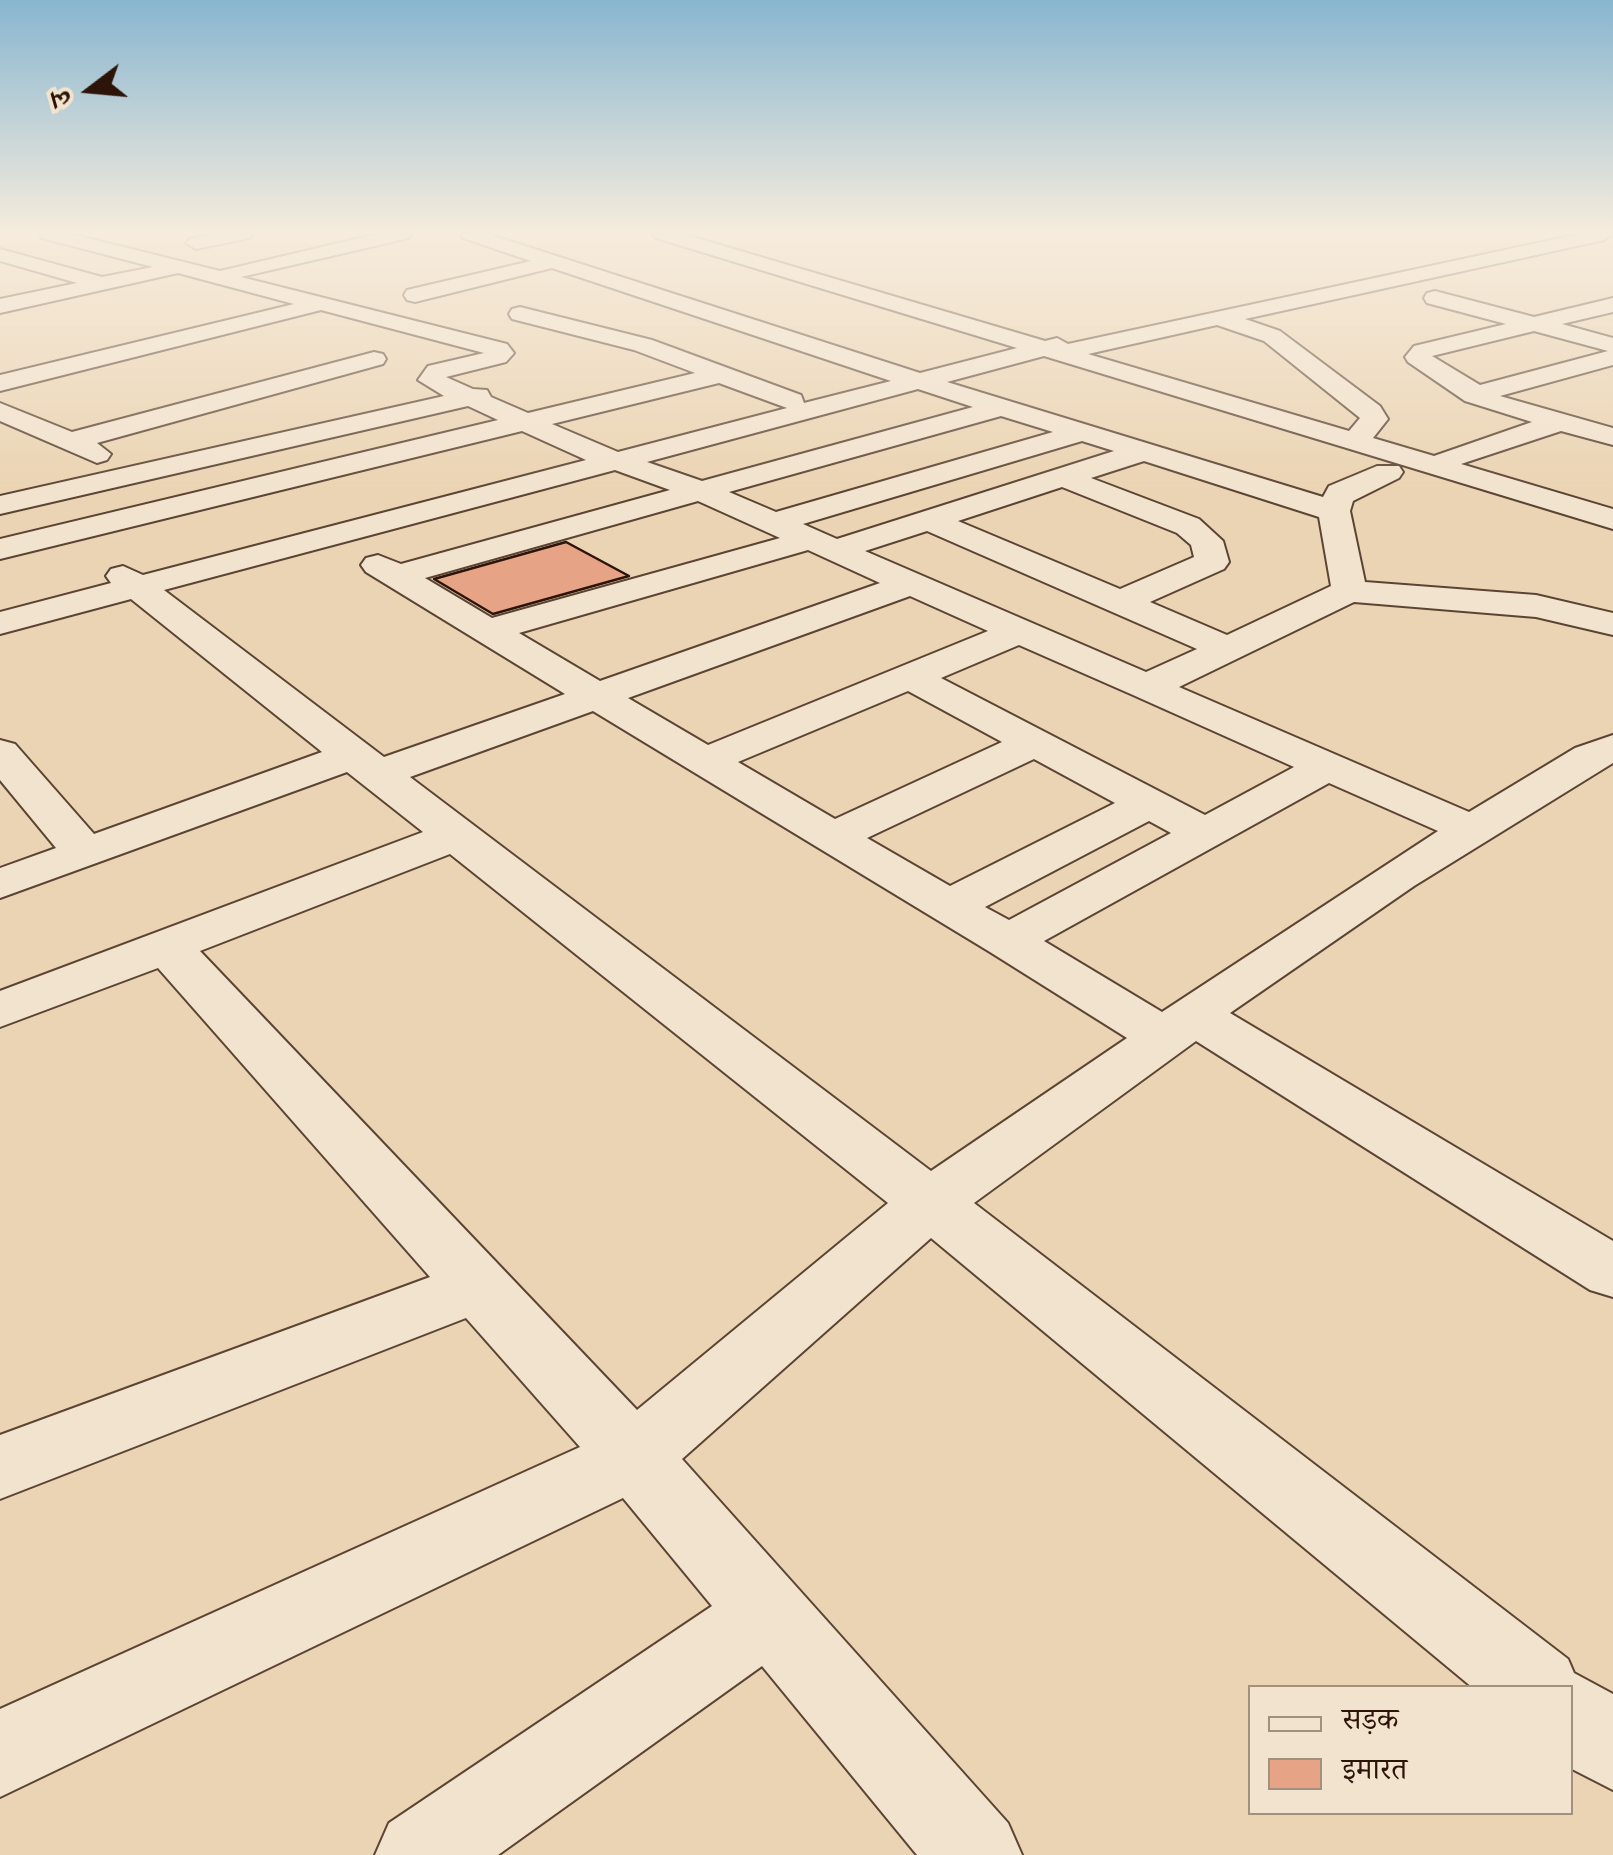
<!DOCTYPE html>
<meta charset="utf-8">
<style>
body{margin:0}
#map{position:relative;width:1613px;height:1855px;overflow:hidden;background:#ebd4b3;font-family:"IM FELL Great Primer","Noto Serif Devanagari",serif}
canvas{display:block}
.legend{position:absolute;left:1248px;top:1685px;width:325px;height:130px;box-sizing:border-box;background:#f2e3ce;border:2px solid #a3907f;margin:0;padding:12px 18px;list-style:none;font-size:30px;color:#2c1409}
.legend li{display:flex;align-items:center;gap:20px;height:50px}
.legend b{width:50px;border:2px solid #a3907f}
.north{position:absolute;left:40px;top:40px;width:100px;height:100px;-webkit-text-stroke:8px #f2e3ce;paint-order:stroke;rotate:254deg;font-size:28px;font-weight:700;line-height:40px;text-align:center;color:#2c1409}
.north::after{content:'';display:block;margin:auto;width:35px;height:45px;background:#2c1409;clip-path:polygon(50% 0,100% 100%,50% 72%,0 100%)}
</style>
<div id="map">
<canvas width="1613" height="1855"></canvas>
<ul class="legend">
<li><b style="height:12px;background:#f2e3ce"></b>सड़क</li>
<li><b style="height:28px;background:#e6a385"></b>इमारत</li>
</ul>
<div class="north">उ</div>
</div>
<script>
const ctx = document.querySelector('canvas').getContext('2d');
ctx.lineJoin = 'round';
function fillPath(path, color) { ctx.fillStyle = color; ctx.fill(path, 'evenodd'); }
const toPath = rows => new Path2D(rows.map(r => 'M' + r).join(''));
function trace(path, color, width, dash) { ctx.strokeStyle = color; ctx.lineWidth = width; ctx.lineCap = dash ? 'butt' : 'round'; ctx.setLineDash(dash || []); ctx.stroke(path); }
const building = toPath([
 [566,542,629,576,493,614,434,579,566,542]
]);
fillPath(building, '#e6a385');
trace(building, '#2c1409', 2.5);
const minor = toPath([
 [40,234,71,234,220,271,377,234,411,234,409,238,241,277,507,344,514,353,506,362,446,377,473,389,487,390,491,397,528,413,695,373,634,350,512,319,509,314,512,309,520,307,652,340,801,395,804,403,891,381,552,268,415,302,407,300,404,295,407,290,531,261,463,238,461,234,488,234,920,373,1017,348,656,238,653,234,683,234,1045,341,1057,338,1068,344,1579,234,1613,234,1604,240,1245,319,1280,331,1380,406,1388,419,1373,438,1434,456,1532,422,1465,401,1408,362,1405,357,1414,346,1506,324,1427,303,1424,298,1427,293,1435,291,1534,317,1613,298,1613,312,1562,324,1613,338,1613,365,1500,396,1613,428,1613,445,1561,431,1461,464,1613,509,1613,529,1044,356,947,382,1323,497,1329,486,1377,466,1399,466,1403,472,1399,478,1353,501,1350,511,1365,582,1536,595,1613,613,1613,635,1536,617,1354,602,1179,687,1469,812,1575,748,1613,735,1613,763,1414,886,1230,1013,1613,1241,1613,1297,1590,1290,1196,1041,974,1203,1568,1659,1574,1673,1613,1694,1613,1790,1570,1768,1570,1688,1473,1688,931,1238,682,1459,1008,1823,1022,1855,917,1855,762,1666,498,1855,375,1855,389,1823,712,1606,623,1498,0,1797,0,1709,580,1447,466,1318,0,1499,0,1435,430,1277,158,968,0,1027,0,991,423,832,347,772,0,898,0,868,56,848,0,780,0,740,15,744,94,834,322,752,131,599,0,634,0,612,111,583,106,576,111,569,123,566,143,575,586,460,522,431,0,559,0,539,498,420,468,406,0,514,0,496,444,396,418,380,428,366,484,353,321,310,0,391,0,375,294,304,178,273,0,313,0,299,77,283,0,261,0,249,102,277,153,267,42,238,40,234],
 [1217,325,1264,341,1360,418,1349,431,1088,354,1217,325],
 [1534,331,1608,351,1480,385,1432,356,1534,331],
 [719,383,787,408,618,452,552,424,719,383],
 [918,389,973,407,702,481,647,462,918,389],
 [1001,416,1053,432,776,512,729,492,1001,416],
 [1082,441,1114,451,837,539,803,524,1082,441],
 [1144,461,1319,517,1331,586,1227,635,1150,602,1224,569,1229,562,1223,541,1199,519,1091,478,1144,461],
 [615,470,670,490,401,564,378,555,366,558,361,565,366,572,565,694,384,757,164,590,615,470],
 [1062,487,1177,533,1191,545,1194,557,1120,589,958,521,1062,487],
 [698,501,780,538,492,618,425,578,698,501],
 [927,531,1197,649,1146,672,865,551,927,531],
 [808,550,880,583,600,681,519,633,808,550],
 [910,596,988,631,708,745,628,698,910,596],
 [1019,645,1133,695,1294,767,1205,815,941,678,1019,645],
 [908,691,1002,742,835,819,738,762,908,691],
 [593,711,990,952,1127,1038,931,1171,410,777,593,711],
 [1034,759,1115,803,950,886,867,838,1034,759],
 [1329,783,1438,831,1162,1012,1044,941,1329,783],
 [1149,821,1171,833,1009,920,985,907,1149,821],
 [450,854,888,1203,637,1410,200,951,450,854],
 [214,234,253,234,250,238,196,249,186,243,189,239,214,234],
 [374,352,383,354,386,359,383,364,97,443,111,454,107,460,97,463,0,421,0,403,72,432,374,352]
]);
trace(minor, '#5c4434', 4);
fillPath(minor, '#f2e3ce');
const sky = ctx.createLinearGradient(0, 0, 0, 493);
sky.addColorStop(0, '#88b6d0');
sky.addColorStop(0.47, '#f6ecdd');
sky.addColorStop(1, '#f6ecdd00');
ctx.fillStyle = sky;
ctx.fillRect(0, 0, 1613, 493);
</script>
